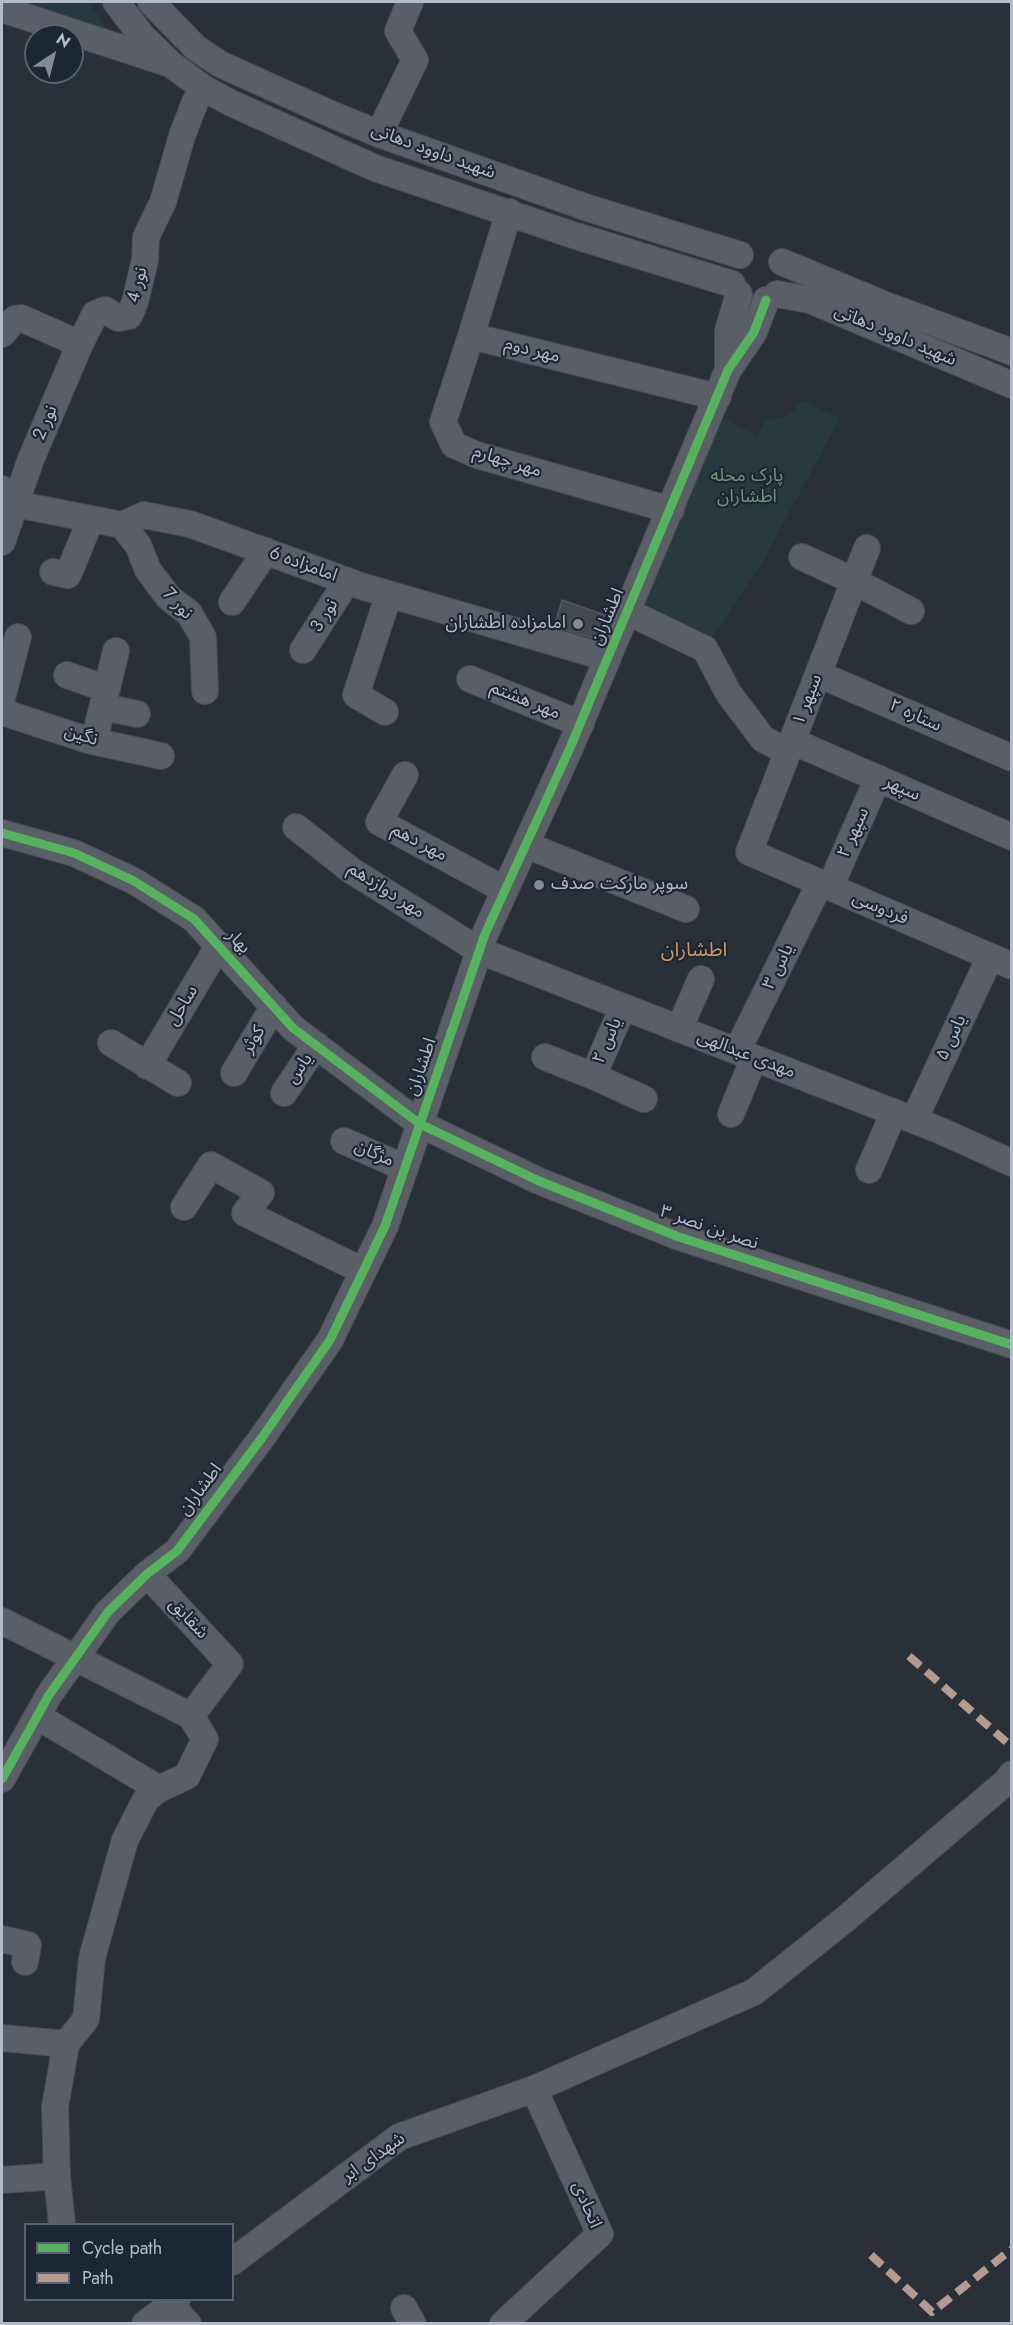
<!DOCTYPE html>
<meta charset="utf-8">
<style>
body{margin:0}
#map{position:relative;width:1013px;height:2325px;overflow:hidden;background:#2a3038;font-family:Jost,sans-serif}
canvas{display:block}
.frame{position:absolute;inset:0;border:3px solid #b4bcc9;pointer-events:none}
.legend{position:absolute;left:24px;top:2223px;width:210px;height:78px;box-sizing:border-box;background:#1d2633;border:2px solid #59626f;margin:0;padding:8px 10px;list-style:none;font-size:18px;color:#b4bcc9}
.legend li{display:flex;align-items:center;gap:12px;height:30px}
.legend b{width:30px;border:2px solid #59626f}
.north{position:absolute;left:24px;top:24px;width:60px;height:60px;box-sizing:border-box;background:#1d2633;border:2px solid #59626f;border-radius:50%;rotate:35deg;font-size:16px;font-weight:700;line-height:24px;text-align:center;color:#b4bcc9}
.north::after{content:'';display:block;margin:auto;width:21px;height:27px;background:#848b96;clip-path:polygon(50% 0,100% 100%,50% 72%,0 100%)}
</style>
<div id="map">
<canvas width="1013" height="2325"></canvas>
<div class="frame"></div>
<ul class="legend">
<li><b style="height:8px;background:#56b35d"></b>Cycle path</li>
<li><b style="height:8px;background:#b69a8f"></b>Path</li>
</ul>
<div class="north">N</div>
</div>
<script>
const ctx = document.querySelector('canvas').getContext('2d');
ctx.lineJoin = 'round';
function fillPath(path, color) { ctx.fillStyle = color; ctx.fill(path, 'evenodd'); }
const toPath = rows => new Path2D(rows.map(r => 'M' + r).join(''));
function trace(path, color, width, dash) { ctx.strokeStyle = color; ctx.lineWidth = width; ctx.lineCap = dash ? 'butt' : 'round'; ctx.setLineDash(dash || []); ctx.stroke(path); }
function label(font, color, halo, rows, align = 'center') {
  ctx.font = font + ' Jost,"Noto Sans Arabic",sans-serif'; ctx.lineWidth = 4.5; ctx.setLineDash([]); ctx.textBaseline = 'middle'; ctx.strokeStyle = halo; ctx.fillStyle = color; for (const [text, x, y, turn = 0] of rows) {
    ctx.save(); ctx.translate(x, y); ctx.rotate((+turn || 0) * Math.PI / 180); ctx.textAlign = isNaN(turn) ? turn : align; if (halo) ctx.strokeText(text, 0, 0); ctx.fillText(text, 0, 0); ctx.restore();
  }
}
fillPath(toPath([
 [2,2,89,2,115,41],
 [803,401,840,418,760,567,709,644,650,617,643,602,723,418,757,436,766,421,787,417]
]), '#273a3e');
fillPath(toPath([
 [604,616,613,621,605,643,564,631,555,626]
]), '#0007');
const building = toPath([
 [562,600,605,615,597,638,596,639,554,627,562,600]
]);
fillPath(building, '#444950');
trace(building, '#52575f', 1.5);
const minor = toPath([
 [116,2,142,36,172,65,203,88,231,103,375,168,576,236,732,284],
 [151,2,196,48,220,64,331,114,379,134,588,208,740,255],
 [2,9,167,63],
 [379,134,415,60,398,31,410,2],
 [509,212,471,336,718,397],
 [782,262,883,304,1012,352],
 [777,294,810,300,1012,385],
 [2,334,15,319,21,318,80,344,95,314,105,310,118,318,129,316,135,302,145,260,146,237,163,202,182,136,195,102],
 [471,336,443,422,454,445,477,455,671,510],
 [728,370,728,331,739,294],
 [2,489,15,504,122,525,144,515,190,524,361,586,608,658],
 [122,525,138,545,148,570,169,598,189,613,203,637,205,691],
 [2,542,31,459,80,344],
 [867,548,749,852,1012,966],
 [802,557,854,581,911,611],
 [53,572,68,575,91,519],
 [232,602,266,551],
 [628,612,705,649,729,694,763,739,788,752],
 [303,650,347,581],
 [818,674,1012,758],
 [67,675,107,689],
 [470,679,581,724],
 [2,698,18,637],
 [103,707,137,714],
 [2,712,88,740,161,756],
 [385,712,356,695,389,594],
 [94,741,116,651],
 [792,741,1012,837],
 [405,775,379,822,505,890],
 [296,827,352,871,480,951,939,1130,1012,1163],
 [2,833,74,853,134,881,194,919,293,1028,420,1124,539,1181,679,1237,1012,1345],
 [526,845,686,909],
 [830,887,878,778],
 [679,1029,701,979],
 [111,1043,178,1083],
 [737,1051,820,883],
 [545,1057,593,1076,644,1099],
 [147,1066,219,945],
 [234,1073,274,1006],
 [593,1076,623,1007],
 [284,1093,316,1045],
 [731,1114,754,1058],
 [914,1120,990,957],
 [344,1141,405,1168],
 [869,1170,894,1112],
 [184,1207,211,1165,261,1193,245,1213,363,1271],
 [2,1621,191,1716],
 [37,1716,159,1789],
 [2,1779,49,1695,108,1612,147,1574,177,1551,261,1439,330,1340,385,1226,485,934,570,748,728,370,754,332,766,300],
 [2,1939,28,1945,25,1962],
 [2,2038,66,2044],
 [2,2180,57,2176],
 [62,2224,57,2176,55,2107,66,2044,86,2019,92,1958,125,1840,146,1799,159,1789,187,1776,205,1739,191,1716,230,1664,147,1574],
 [232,2262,399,2137,534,2089,754,1992,843,1921,1006,1782,1012,1774],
 [170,2305,188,2324],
 [404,2308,413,2324],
 [145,2324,177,2300],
 [503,2324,600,2234,534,2089]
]);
trace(minor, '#484c53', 28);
trace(minor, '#5a5e66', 26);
trace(toPath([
 [909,1656,1012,1747],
 [871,2255,932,2312,1012,2249]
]), '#b69a8f', 8, [15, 8]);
trace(toPath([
 [2,833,74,853,134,881,194,919,293,1028,420,1124,539,1181,679,1237,1012,1345],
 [2,1779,49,1695,108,1612,147,1574,177,1551,261,1439,330,1340,385,1226,485,934,570,748,728,370,754,332,766,300]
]), '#56b35d', 9);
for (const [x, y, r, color] of [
 [578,624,6,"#848b96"],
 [539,885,6,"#848b96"]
]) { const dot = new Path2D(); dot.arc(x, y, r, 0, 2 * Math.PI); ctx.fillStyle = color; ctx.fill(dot); trace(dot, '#1d2633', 2); }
label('18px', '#b4bcc9', '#1d2633', [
 ["شهید داوود دهاتی",433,152,20],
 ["نور 4",138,285,-75],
 ["شهید داوود دهاتی",895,336,23],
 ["مهر دوم",532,351,14],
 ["نور 2",46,423,-67],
 ["مهر چهارم",507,462,17],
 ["امامزاده 6",303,565,20],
 ["نور 7",177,604,47],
 ["نور 3",325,616,-58],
 ["اطشاران",608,617,-67],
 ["سپهر ۱",808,700,-69],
 ["مهر هشتم",525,701,22],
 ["ستاره ۲",915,716,24],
 ["نگین",81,736,17],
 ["سپهر",902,789,24],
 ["سپهر ۲",854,833,-66],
 ["مهر دهم",419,843,28],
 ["مهر دوازدهم",386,891,33],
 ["فردوسی",880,909,23],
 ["بهار",238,942,47],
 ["یاس ۳",779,967,-64],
 ["ساحل",183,1006,-59],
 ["یاس ۵",952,1038,-65],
 ["کوثر",254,1040,-59],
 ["یاس ۲",608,1041,-67],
 ["مهدی عبدالهی",746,1055,21],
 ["اطشاران",422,1067,-71],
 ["یاس",300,1069,-56],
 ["مژگان",374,1154,24],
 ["نصر بن نصر ۳",709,1228,19],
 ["اطشاران",201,1490,-53],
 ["شقایق",188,1619,47],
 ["شهدای ابر",374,2158,-35],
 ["اتحادی",586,2205,67]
]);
label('18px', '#6b9a76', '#1d2633', [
 ["پارک محله",747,477],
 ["اطشاران",747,498]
]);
label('18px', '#b4bcc9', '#1d2633', [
 ["امامزاده اطشاران",566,624],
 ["سوپر مارکت صدف",551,885,"left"]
], 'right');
label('20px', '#d59563', '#1d2633', [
 ["اطشاران",694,951]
]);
</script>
